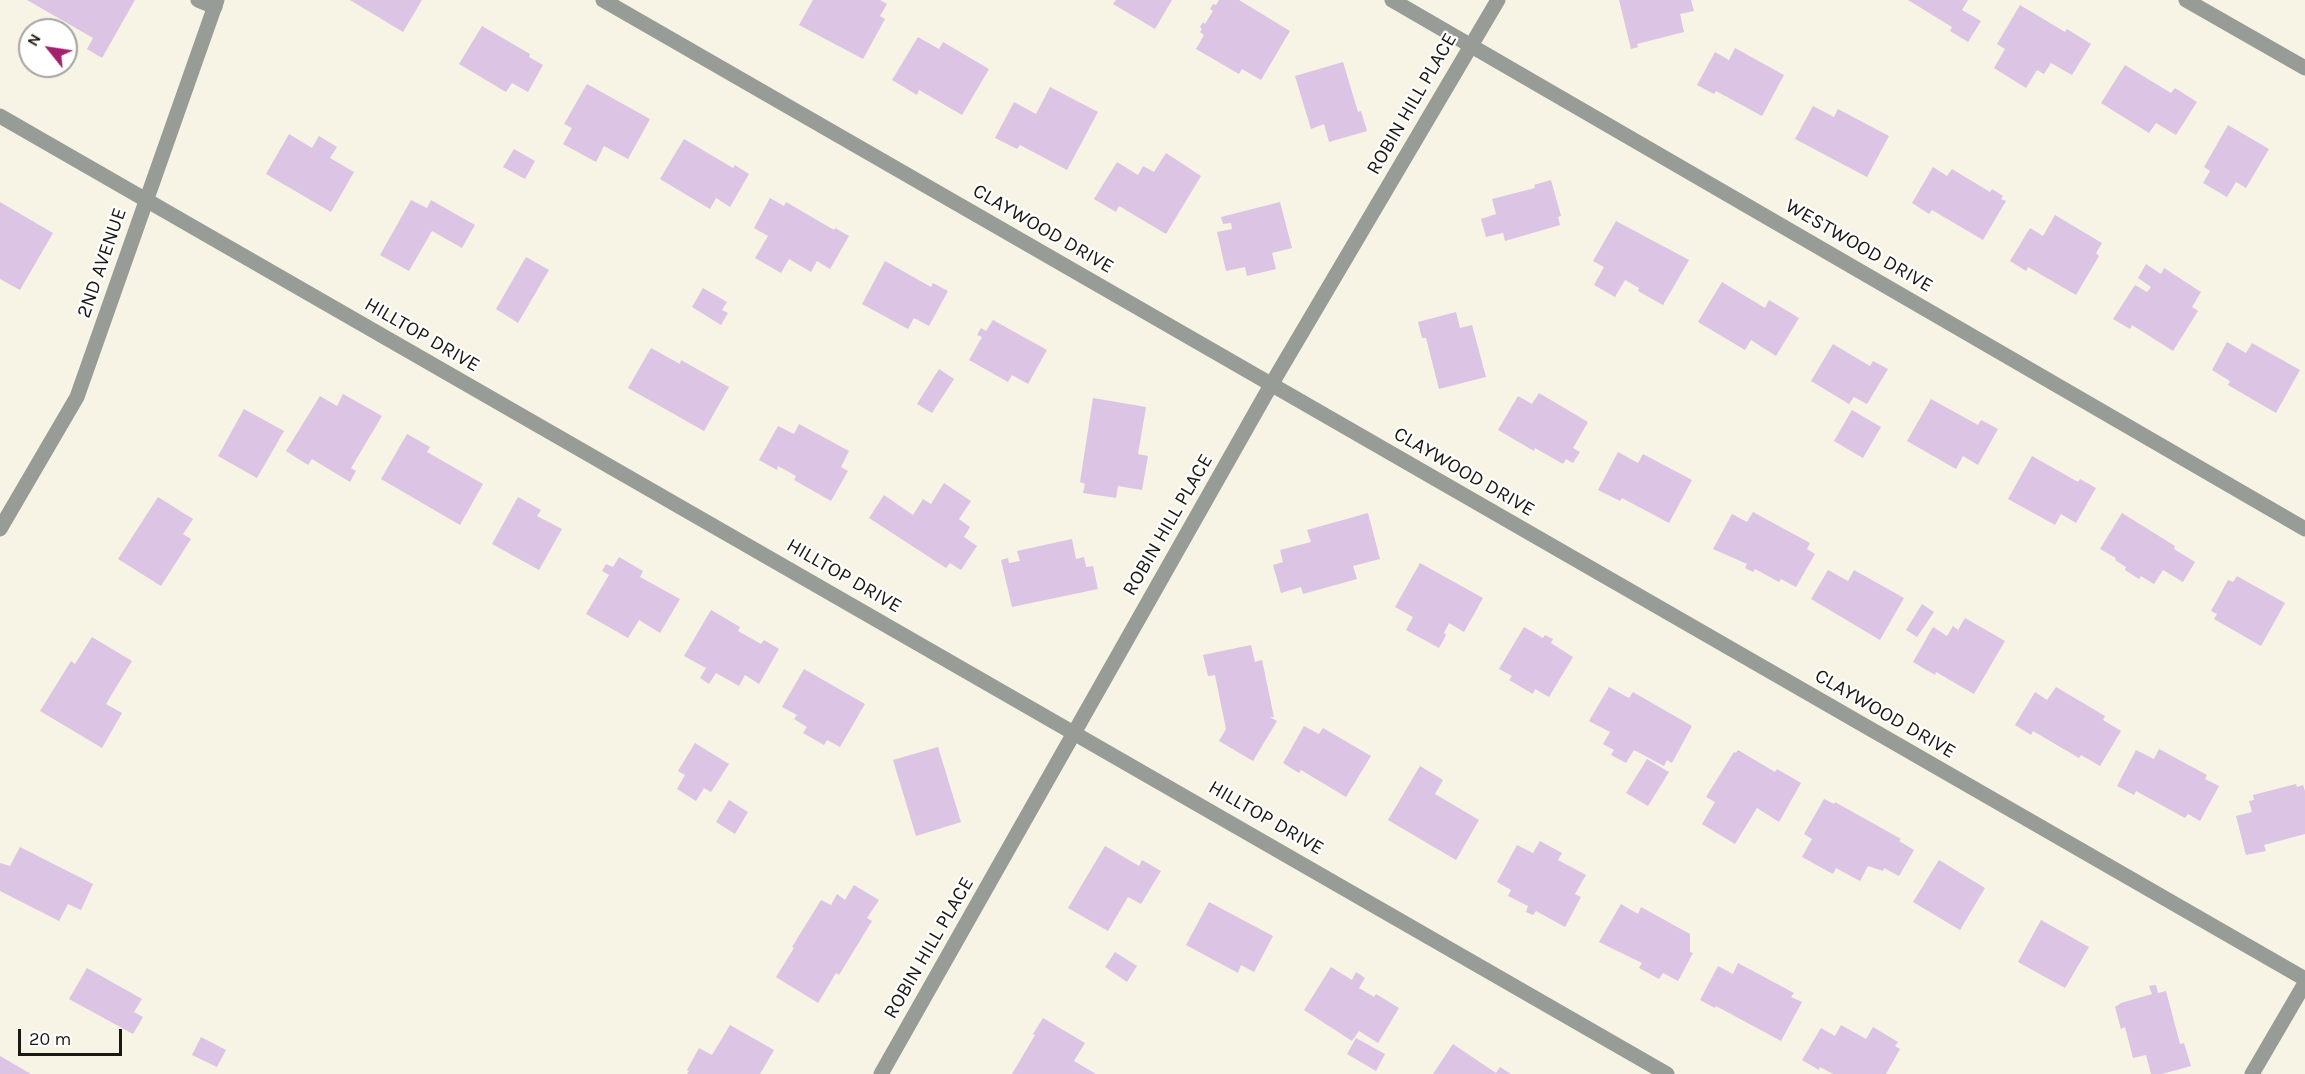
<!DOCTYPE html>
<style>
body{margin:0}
#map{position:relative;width:2305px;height:1074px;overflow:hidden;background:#f7f4e5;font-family:Karla,sans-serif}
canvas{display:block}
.north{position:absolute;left:18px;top:18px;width:60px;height:60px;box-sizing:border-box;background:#fff;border:2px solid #a3a3a1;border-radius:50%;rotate:300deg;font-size:16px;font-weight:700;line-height:24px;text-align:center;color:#1a1914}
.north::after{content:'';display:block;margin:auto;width:21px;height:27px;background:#a3206e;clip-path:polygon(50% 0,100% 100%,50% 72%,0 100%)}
.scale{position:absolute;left:18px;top:1029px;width:104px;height:27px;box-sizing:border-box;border:3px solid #1a1914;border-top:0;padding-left:8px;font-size:18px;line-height:21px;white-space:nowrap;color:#1a1914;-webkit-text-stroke:4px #fff;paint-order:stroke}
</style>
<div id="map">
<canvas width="2305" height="1074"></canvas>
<div class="north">N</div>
<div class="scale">20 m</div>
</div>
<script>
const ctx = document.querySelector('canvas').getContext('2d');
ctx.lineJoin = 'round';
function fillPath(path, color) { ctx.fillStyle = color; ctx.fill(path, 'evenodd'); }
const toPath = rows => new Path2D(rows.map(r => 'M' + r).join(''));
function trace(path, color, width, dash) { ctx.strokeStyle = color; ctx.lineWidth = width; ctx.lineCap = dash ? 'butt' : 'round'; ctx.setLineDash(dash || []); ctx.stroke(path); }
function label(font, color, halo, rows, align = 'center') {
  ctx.font = font + ' Karla,sans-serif'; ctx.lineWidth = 4.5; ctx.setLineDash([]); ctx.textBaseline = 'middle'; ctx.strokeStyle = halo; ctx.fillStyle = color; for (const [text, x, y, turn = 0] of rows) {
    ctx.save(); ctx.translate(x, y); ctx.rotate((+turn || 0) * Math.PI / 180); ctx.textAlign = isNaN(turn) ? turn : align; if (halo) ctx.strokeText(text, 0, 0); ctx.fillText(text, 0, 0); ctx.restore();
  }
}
fillPath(toPath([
 [27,0,135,0,102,58,87,49,93,38],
 [350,0,422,0,403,32],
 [813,0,880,0,887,4,880,16,885,19,863,59,799,25],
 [1116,0,1172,0,1155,29,1113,4],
 [1219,0,1239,0,1290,31,1261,80,1242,69,1239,74,1196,49,1204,35,1200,32,1202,29,1200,27,1203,22,1205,24,1213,11,1210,9,1213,4,1216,5],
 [1619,0,1691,0,1694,11,1680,14,1684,32,1637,44,1638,47,1631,49],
 [1908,0,1968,0,1962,10,1981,21,1968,42,1950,31,1952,27],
 [2020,5,2065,32,2067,29,2091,44,2072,75,2051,63,2044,74,2037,70,2026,88,1994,68,2005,49,1997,44],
 [482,26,530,54,529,57,543,65,528,92,512,83,506,92,459,64],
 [918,37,939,49,943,42,989,69,962,115,919,90,917,95,892,80],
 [1735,48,1784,75,1762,116,1716,91,1714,94,1697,85,1715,52,1729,60],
 [1343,62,1358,112,1361,111,1367,131,1329,142,1324,124,1311,129,1295,76],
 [2125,65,2171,93,2175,88,2197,102,2176,135,2156,123,2149,133,2101,103],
 [587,84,650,119,628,159,604,146,596,162,563,144,572,128,564,124],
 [1050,87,1098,112,1067,170,1020,145,1017,149,995,138,1014,102,1036,114],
 [1813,106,1834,117,1838,109,1889,136,1867,177,1795,139],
 [2228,125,2269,149,2246,188,2236,182,2227,197,2203,183,2210,171,2204,167],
 [289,134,312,148,319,136,337,147,330,158,354,172,331,212,266,174],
 [684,139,733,168,735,165,749,174,730,207,716,198,710,209,660,179],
 [514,149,535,161,525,179,503,167],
 [1166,153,1201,176,1166,234,1119,206,1116,212,1094,199,1117,162,1138,175,1143,166,1154,172],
 [1933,167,1947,176,1952,169,1990,192,1992,189,2003,196,2001,199,2006,201,1983,240,1932,210,1929,214,1912,203],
 [1551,180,1561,216,1558,217,1560,225,1505,241,1503,233,1486,237,1481,219,1496,214,1492,199,1535,188,1534,185],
 [770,198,784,206,786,202,834,230,835,228,849,236,830,269,817,261,811,272,789,259,781,273,755,258,768,236,754,228],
 [411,200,427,208,431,200,475,225,462,248,432,231,409,271,380,255],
 [0,202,53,233,20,290,0,279],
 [1280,202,1292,248,1272,253,1276,269,1247,276,1245,267,1226,271,1217,232,1232,229,1231,223,1223,224,1221,217],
 [2055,215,2102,243,2096,253,2099,256,2076,295,2028,267,2026,271,2010,261,2030,228,2043,236],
 [1616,221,1689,260,1663,305,1638,291,1639,288,1625,280,1615,297,1594,285,1604,267,1593,261],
 [526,257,549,270,518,323,496,309],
 [885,261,931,287,933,283,948,291,929,326,914,318,908,329,862,304],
 [2146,264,2161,274,2164,268,2201,292,2192,307,2198,311,2173,351,2132,325,2130,329,2113,319,2135,285,2147,292,2151,287,2138,278],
 [1722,282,1765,308,1769,300,1799,318,1776,356,1751,340,1745,350,1698,322],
 [703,288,727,302,722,310,728,313,721,325,692,307],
 [1456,312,1460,328,1472,325,1486,377,1439,389,1426,338,1422,338,1418,322],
 [993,320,1047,350,1028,384,1012,375,1008,382,969,360,982,337,977,335,981,328,986,331],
 [2227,342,2246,353,2252,343,2300,370,2276,413,2228,385,2230,381,2212,370],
 [1833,344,1870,366,1873,361,1888,369,1867,404,1854,397,1849,404,1811,381],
 [651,348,680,364,681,360,729,387,704,431,628,388],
 [939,369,954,379,932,413,917,404],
 [1539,393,1588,422,1573,448,1580,452,1573,463,1566,459,1563,464,1535,448,1534,451,1498,430,1518,396,1532,404],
 [343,394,382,416,351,468,356,471,350,482,312,459,308,465,286,451,320,396,337,406],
 [1093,398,1146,407,1138,454,1148,456,1142,490,1118,486,1116,498,1083,493,1085,484,1080,482],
 [1931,399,1978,425,1981,420,1998,429,1978,465,1963,456,1956,469,1907,441],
 [244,409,284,431,257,478,218,456],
 [1852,410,1881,427,1863,458,1834,441],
 [799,424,849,451,841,467,848,471,831,501,794,480,796,476,778,466,777,470,759,460,778,426,794,434],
 [407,434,430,447,427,452,483,484,460,525,381,479],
 [1618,452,1638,463,1643,454,1692,480,1669,523,1622,498,1620,501,1598,490],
 [2032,456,2078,482,2080,479,2096,488,2076,523,2061,514,2055,525,2008,499],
 [944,483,971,501,959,519,970,527,964,537,977,546,961,570,950,563,946,568,869,518,884,495,913,515,923,499,931,504],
 [158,497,193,519,183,534,191,539,161,586,118,559],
 [518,497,541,510,537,516,562,529,539,570,492,544],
 [1753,512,1810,543,1807,549,1815,554,1796,587,1781,579,1779,582,1755,569,1753,572,1745,568,1747,564,1713,549,1732,514,1747,522],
 [1368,513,1380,559,1353,566,1357,579,1303,594,1301,587,1281,593,1273,565,1283,562,1280,550,1311,542,1307,530],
 [2122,513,2175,546,2174,549,2195,562,2183,582,2163,570,2154,584,2141,576,2139,579,2125,570,2126,567,2115,560,2116,558,2100,549],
 [1072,539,1076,559,1084,557,1086,567,1093,566,1098,589,1012,607,1001,560,1008,558,1009,563,1020,561,1017,551],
 [619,557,643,571,640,577,680,599,660,633,639,620,628,638,586,614,609,575,602,571,606,564,613,567],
 [1420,563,1483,598,1464,632,1449,623,1444,633,1446,635,1439,648,1406,630,1413,617,1395,607],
 [1828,570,1848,581,1854,570,1904,598,1880,640,1811,599],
 [2237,576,2285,603,2261,646,2214,619,2217,614,2211,611,2228,580,2233,582],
 [1922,604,1934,612,1917,637,1906,630],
 [711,610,740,627,738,631,761,644,764,640,779,649,759,684,745,675,739,686,716,673,709,684,700,678,706,668,684,656],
 [1965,618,2005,641,1974,694,1936,672,1935,675,1913,662,1933,627,1947,636,1953,626,1958,630],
 [1524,627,1543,638,1545,635,1553,639,1551,643,1573,657,1549,697,1535,689,1533,694,1509,680,1512,676,1499,669],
 [92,637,132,661,106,704,122,713,102,748,40,711,71,661,75,664],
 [1251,645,1255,662,1262,660,1274,717,1270,717,1277,721,1253,761,1219,741,1226,729,1215,675,1208,676,1203,655],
 [804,669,865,704,840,747,827,740,824,745,803,733,807,727,794,719,797,715,782,707],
 [1609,687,1629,698,1633,692,1692,726,1672,763,1667,760,1664,766,1634,750,1626,763,1611,755,1614,750,1603,744,1610,732,1589,721],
 [2056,687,2105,716,2103,720,2121,731,2100,766,2081,755,2079,758,2033,731,2031,735,2015,725,2035,692,2047,700],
 [1304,726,1319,734,1323,728,1371,756,1346,797,1301,770,1299,773,1283,763],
 [695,743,729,764,711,792,704,788,696,801,677,789,685,775,678,771],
 [938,747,961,822,916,836,893,760],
 [2159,749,2207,775,2205,779,2219,786,2200,821,2188,814,2185,818,2136,791,2134,795,2117,786,2136,750,2154,759],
 [1738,750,1775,772,1777,769,1801,783,1779,822,1757,808,1735,844,1702,824,1715,802,1706,797,1734,752,1736,753],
 [1647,759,1669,772,1648,806,1626,793],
 [1420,766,1443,780,1435,794,1479,820,1456,860,1388,820],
 [2296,784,2297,787,2303,785,2305,791,2305,834,2264,845,2266,851,2246,855,2236,816,2252,812,2249,801,2254,800,2253,795],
 [1824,799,1834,804,1835,802,1901,839,1899,841,1914,850,1899,876,1884,868,1883,871,1868,866,1860,881,1836,868,1833,874,1802,857,1812,839,1804,834],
 [729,800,748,812,735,834,716,822],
 [1540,841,1562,853,1558,860,1586,875,1575,894,1581,897,1565,927,1536,911,1533,915,1526,912,1528,906,1508,896,1511,890,1497,882,1517,845,1533,853],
 [1105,846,1139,866,1142,860,1161,871,1141,904,1128,897,1108,931,1068,908],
 [20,847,93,884,81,910,68,904,59,921,0,891,0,863,10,866],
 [1939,860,1985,888,1960,930,1913,902],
 [854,885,879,900,867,918,872,921,839,975,836,973,818,1003,776,977,794,948,792,947,821,900,831,905,837,894,845,900],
 [1209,902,1273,936,1254,972,1241,965,1238,973,1186,945],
 [1621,904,1638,914,1641,907,1690,934,1690,952,1693,953,1678,981,1663,973,1659,979,1639,968,1642,963,1599,942],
 [2041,920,2089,947,2065,988,2018,962],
 [1115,952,1137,966,1127,982,1105,967],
 [1738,963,1794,993,1791,997,1802,1002,1781,1041,1716,1006,1715,1008,1700,1000,1718,966,1733,974],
 [1331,967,1352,980,1356,972,1365,978,1359,988,1374,997,1376,994,1399,1008,1378,1043,1359,1031,1352,1041,1304,1010],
 [87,968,142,999,134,1012,143,1017,133,1034,69,999],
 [2156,985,2158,993,2166,991,2180,1044,2184,1043,2191,1066,2162,1074,2151,1074,2146,1055,2133,1058,2125,1027,2121,1029,2115,1007,2121,1003,2152,994,2149,986],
 [1043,1018,1085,1043,1074,1061,1096,1074,1012,1074,1035,1035,1033,1034],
 [730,1025,774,1050,760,1074,687,1074,689,1071,687,1070,699,1048,712,1055],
 [1841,1025,1866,1039,1873,1027,1898,1042,1895,1046,1900,1049,1886,1074,1833,1074,1820,1067,1819,1070,1802,1060,1821,1028,1835,1036],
 [201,1037,226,1050,217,1067,192,1055],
 [1356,1038,1385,1054,1376,1071,1347,1054],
 [1453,1044,1496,1073,1500,1067,1511,1074,1433,1074],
 [0,1056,31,1074,0,1074]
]), '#dbc4e4');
trace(toPath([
 [198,0,215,7]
]), '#979c97', 15);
trace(toPath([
 [603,0,2305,979],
 [1392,0,2305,529],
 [2186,0,2305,68],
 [0,116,1667,1074],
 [881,1074,1271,385,1498,0],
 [2252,1074,2305,983]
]), '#979c97', 15);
trace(toPath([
 [0,529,77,397,217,0]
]), '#979c97', 15);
label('20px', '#1a1914', '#fff', [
 ["ROBIN HILL PLACE",1412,104,-60],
 ["CLAYWOOD DRIVE",1043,229,30],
 ["WESTWOOD DRIVE",1859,246,30],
 ["2ND AVENUE",102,263,-71],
 ["HILLTOP DRIVE",422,335,30],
 ["CLAYWOOD DRIVE",1464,472,30],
 ["ROBIN HILL PLACE",1168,525,-60],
 ["HILLTOP DRIVE",844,576,30],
 ["CLAYWOOD DRIVE",1885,714,30],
 ["HILLTOP DRIVE",1266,818,30],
 ["ROBIN HILL PLACE",929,948,-60]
]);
</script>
